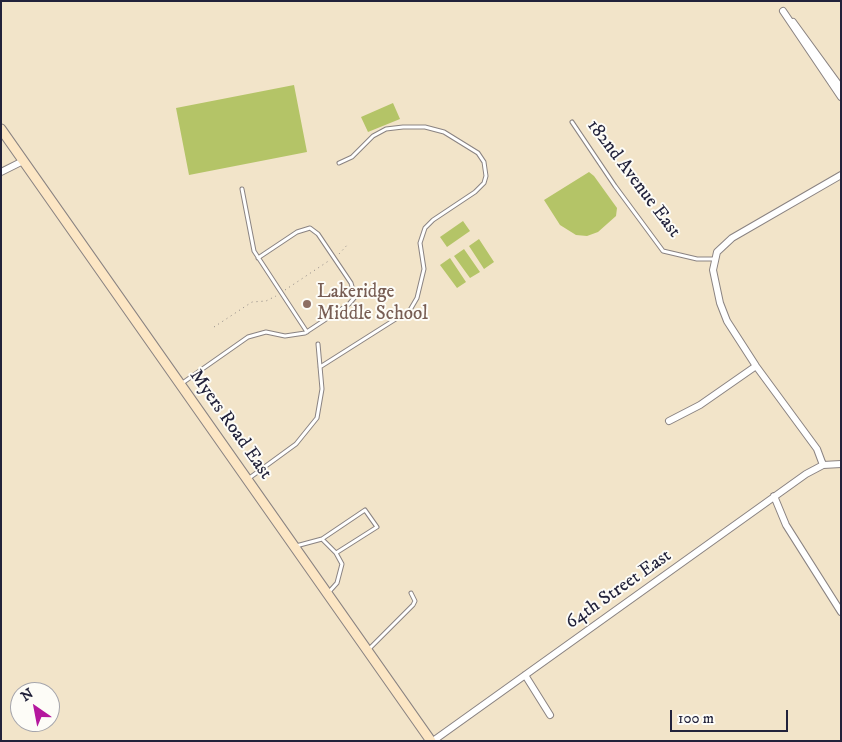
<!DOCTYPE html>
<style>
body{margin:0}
#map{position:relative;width:842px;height:742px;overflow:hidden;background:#f2e4c9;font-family:"IM FELL DW Pica",serif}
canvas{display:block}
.frame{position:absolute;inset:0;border:2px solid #22223b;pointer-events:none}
.north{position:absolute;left:10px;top:682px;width:50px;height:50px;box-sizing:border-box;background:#fdfcf7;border:1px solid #a5a5ac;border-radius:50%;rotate:327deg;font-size:14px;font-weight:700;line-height:20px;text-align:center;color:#22223b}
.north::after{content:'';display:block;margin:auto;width:18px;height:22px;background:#b5179e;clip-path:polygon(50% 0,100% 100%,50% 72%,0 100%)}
.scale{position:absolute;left:670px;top:710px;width:118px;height:22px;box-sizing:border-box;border:2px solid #22223b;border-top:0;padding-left:6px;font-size:15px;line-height:18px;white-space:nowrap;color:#22223b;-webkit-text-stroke:4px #fdfcf7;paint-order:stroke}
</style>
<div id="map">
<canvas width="842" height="742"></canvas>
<div class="frame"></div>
<div class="north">N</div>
<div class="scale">100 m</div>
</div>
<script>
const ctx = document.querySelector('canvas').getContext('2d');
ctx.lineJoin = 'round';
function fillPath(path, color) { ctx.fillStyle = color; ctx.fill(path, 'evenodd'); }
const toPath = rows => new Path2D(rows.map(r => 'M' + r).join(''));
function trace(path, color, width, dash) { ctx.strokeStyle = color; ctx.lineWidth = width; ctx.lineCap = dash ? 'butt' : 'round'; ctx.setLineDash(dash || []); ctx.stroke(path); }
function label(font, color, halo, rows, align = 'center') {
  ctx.font = font + ' "IM FELL DW Pica",serif'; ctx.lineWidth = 4; ctx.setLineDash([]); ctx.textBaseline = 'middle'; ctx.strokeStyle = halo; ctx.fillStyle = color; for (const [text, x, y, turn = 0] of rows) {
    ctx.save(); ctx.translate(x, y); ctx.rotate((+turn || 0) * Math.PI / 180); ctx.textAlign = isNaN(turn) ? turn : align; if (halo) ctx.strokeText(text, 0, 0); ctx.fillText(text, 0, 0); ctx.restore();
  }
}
fillPath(toPath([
 [294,85,307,152,189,175,176,108],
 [393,103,400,119,368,132,361,117],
 [589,172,594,176,617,208,616,216,598,232,587,236,576,235,560,225,544,200],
 [463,221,470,231,447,247,440,237],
 [479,239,494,262,484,269,469,246],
 [464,249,480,272,470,278,454,256],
 [450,258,466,282,457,288,440,265]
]), '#b4c467');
const lane = toPath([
 [572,122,615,186,663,251,697,259,714,259],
 [242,189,254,251,307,332],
 [320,367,410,310,417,298,424,269,420,243,425,228,433,220,475,192,484,183,486,176,484,162,478,153,444,132,425,127,403,127,386,129,373,136,352,157,339,163],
 [181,384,248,337,266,332,285,336,305,333,349,304,355,297,351,283,318,234,310,228,297,232,258,258],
 [248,479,296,444,317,418,322,389,318,344],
 [322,539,336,553],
 [296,546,322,539,365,510,377,527,336,553,342,564,337,583,328,593],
 [368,650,413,605,415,601,411,593]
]);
const street = toPath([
 [783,11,841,97],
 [793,22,841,88],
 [1,172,23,161],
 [669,421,700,405,756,366],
 [823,465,817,449,756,366,727,321,720,303,713,270,717,252,732,238,841,175],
 [774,496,786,525,841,612],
 [525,675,550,715],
 [433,741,806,474,823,465,841,464]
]);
const secondary = toPath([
 [1,129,431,741]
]);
trace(lane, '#8a8382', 5);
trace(street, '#8a8382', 8);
trace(secondary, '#8a8382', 11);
trace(toPath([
 [339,254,349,243],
 [285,290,330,260],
 [214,327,252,302,266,301,276,296]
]), '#8a8382', 1, [1, 4]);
trace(lane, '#fff', 3);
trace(street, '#fff', 6);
trace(secondary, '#fce6c4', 9);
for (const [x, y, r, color] of [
 [307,304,5,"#8d6e63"]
]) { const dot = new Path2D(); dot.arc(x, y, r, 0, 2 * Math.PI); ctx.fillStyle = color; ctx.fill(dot); trace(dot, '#fdfcf7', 2); }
label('19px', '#22223b', '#fdfcf7', [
 ["182nd Avenue East",633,179,53],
 ["Myers Road East",230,425,55],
 ["64th Street East",619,590,-35]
]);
label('19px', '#785e54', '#fdfcf7', [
 ["Lakeridge",317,293],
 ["Middle School",317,315]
], 'left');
</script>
